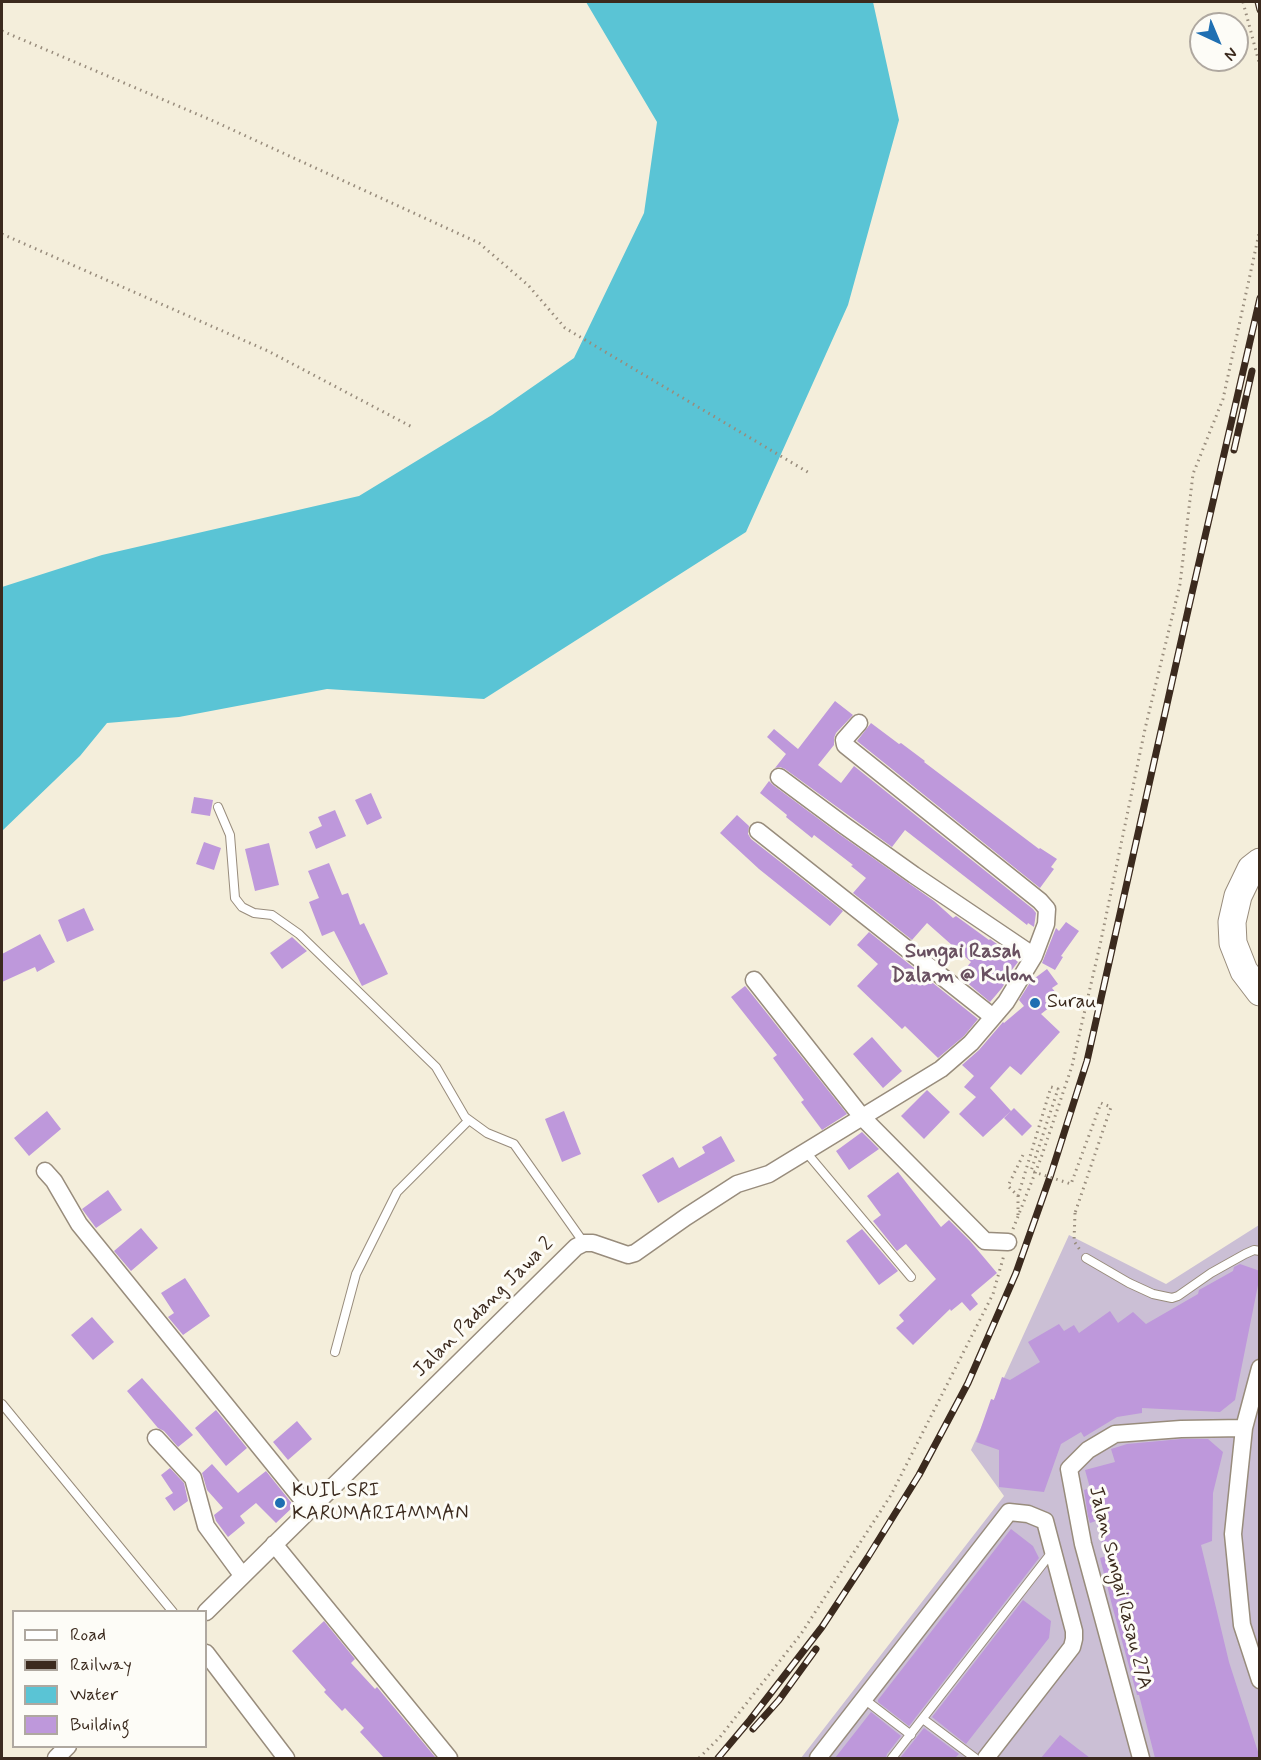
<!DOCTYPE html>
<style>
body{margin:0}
#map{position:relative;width:1261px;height:1760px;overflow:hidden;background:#f4eedb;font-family:Mynerve,sans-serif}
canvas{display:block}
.frame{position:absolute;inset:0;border:3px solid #3b2a1e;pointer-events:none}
.legend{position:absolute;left:12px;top:1610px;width:195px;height:138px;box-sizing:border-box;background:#fdfcf7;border:2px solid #afa8a0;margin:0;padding:8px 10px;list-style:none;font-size:18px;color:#3b2a1e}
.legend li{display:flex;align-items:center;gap:12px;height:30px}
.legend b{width:30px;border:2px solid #afa8a0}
.north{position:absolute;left:1189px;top:12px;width:60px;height:60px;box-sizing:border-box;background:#fdfcf7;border:2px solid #afa8a0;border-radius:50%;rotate:136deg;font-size:16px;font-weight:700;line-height:24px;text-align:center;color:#3b2a1e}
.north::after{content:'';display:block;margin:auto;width:21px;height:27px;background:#1f6fb2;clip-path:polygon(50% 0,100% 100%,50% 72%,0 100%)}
</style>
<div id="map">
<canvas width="1261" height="1760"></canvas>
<div class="frame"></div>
<ul class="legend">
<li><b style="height:8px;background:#fff"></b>Road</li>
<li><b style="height:8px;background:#3b2a1e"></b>Railway</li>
<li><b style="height:16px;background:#5ac4d5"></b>Water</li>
<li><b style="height:16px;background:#be98db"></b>Building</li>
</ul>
<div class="north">N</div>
</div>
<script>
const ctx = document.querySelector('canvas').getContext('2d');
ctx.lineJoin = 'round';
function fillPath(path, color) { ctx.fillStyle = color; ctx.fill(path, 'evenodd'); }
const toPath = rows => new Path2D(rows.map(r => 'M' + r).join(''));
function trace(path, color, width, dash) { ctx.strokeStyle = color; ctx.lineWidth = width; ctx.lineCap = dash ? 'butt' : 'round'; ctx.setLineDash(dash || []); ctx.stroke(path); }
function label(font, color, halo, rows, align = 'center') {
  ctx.font = font + ' Mynerve,sans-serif'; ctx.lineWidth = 6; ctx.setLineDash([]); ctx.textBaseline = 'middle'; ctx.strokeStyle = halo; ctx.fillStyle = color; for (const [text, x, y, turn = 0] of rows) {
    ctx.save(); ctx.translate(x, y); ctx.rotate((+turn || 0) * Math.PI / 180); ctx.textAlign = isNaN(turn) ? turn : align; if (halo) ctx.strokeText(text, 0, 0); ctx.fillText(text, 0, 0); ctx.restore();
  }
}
fillPath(toPath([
 [1259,1225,1259,1758,801,1758,1004,1496,971,1450,1069,1235,1166,1284]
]), '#cbbfd5');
fillPath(toPath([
 [586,2,873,2,899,120,848,305,746,532,484,699,327,689,179,717,107,723,80,756,2,831,2,587,102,555,359,496,492,415,574,358,644,213,657,122]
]), '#5ac4d5');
fillPath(toPath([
 [835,701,853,715,836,733,834,738,834,745,818,765,841,783,854,766,1033,909,1036,913,1034,927,1028,923,1027,925,905,830,892,847,785,769,780,767,775,768,786,754,767,737,774,729,798,749],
 [871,723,899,744,901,743,925,761,924,762,1039,849,1040,848,1057,859,1051,867,1054,869,1040,888,857,741],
 [769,781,773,785,839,834,934,901,953,918,956,916,989,940,990,939,997,944,1018,962,1011,971,1012,972,1002,988,990,1002,959,976,971,962,927,923,912,940,853,893,866,878,851,866,853,865,814,835,812,838,786,817,787,815,760,793],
 [371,793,382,818,367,825,355,800],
 [194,797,213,800,210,816,191,813],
 [335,810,346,836,316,849,309,832,322,826,318,817],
 [737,815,749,826,748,834,751,839,843,911,830,926,759,869,720,833],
 [204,842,221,848,214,870,196,864],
 [269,843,279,885,255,891,245,849],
 [329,863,342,895,348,893,360,925,364,923,388,974,362,986,334,931,322,936,309,902,319,898,308,871],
 [84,908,94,930,67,942,58,920],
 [1066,922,1079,931,1061,956,1063,957,1055,970,1042,963,1056,928,1059,931],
 [869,932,978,1019,964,1036,938,1058,905,1026,902,1029,857,986,878,964,857,945],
 [40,934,55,962,37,972,35,967,2,982,2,954],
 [292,937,307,951,282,969,270,953],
 [1047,969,1058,984,1052,988,1056,993,1045,1001,1050,1007,1041,1014,1060,1032,1021,1075,1010,1066,990,1088,1011,1111,983,1137,959,1114,976,1097,964,1087,974,1076,962,1065,979,1050,1003,1022,1004,1023,1024,1006,1019,1000,1031,981],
 [745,986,746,987,847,1114,822,1130,801,1102,804,1100,773,1058,777,1055,731,997],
 [872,1037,902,1071,883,1088,853,1054],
 [927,1090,950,1112,924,1139,901,1116],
 [1014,1108,1032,1126,1022,1136,1004,1118],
 [47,1111,61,1129,29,1156,14,1138],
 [564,1111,581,1154,562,1162,545,1119],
 [862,1132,879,1149,849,1170,836,1151],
 [721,1136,735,1161,658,1203,642,1175,673,1157,679,1168,705,1153,702,1147],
 [898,1172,941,1227,949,1220,970,1241,997,1273,971,1295,978,1304,970,1311,962,1302,951,1311,950,1309,913,1345,896,1328,904,1321,899,1315,936,1279,906,1244,897,1251,873,1221,881,1215,867,1196],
 [108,1190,122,1210,96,1228,82,1209],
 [141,1228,158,1248,131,1271,114,1251],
 [862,1229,898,1271,879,1285,846,1241],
 [1240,1264,1260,1271,1260,1275,1235,1400,1220,1412,1142,1408,1142,1413,1117,1417,1084,1437,1081,1432,1061,1444,1044,1492,999,1487,999,1450,976,1442,991,1399,994,1400,1002,1377,1010,1380,1040,1362,1028,1342,1059,1324,1064,1331,1074,1325,1079,1333,1110,1311,1118,1323,1133,1312,1146,1324,1198,1294,1199,1290,1233,1271,1234,1267],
 [185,1278,210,1316,183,1335,168,1317,174,1313,161,1293],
 [92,1317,114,1342,93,1360,71,1335],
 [142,1378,193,1435,178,1447,164,1431,158,1428,127,1391],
 [216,1410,247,1448,226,1466,195,1428],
 [297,1421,312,1439,288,1460,273,1442],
 [1181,1439,1208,1439,1223,1452,1213,1493,1212,1541,1201,1545,1229,1662,1260,1758,1155,1758,1139,1695,1137,1695,1113,1609,1100,1558,1106,1556,1096,1521,1090,1523,1088,1516,1084,1490,1090,1488,1085,1470,1115,1462,1111,1449,1127,1444],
 [212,1464,238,1493,266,1471,294,1506,276,1523,256,1503,240,1516,245,1523,228,1537,216,1521,214,1515,223,1508,207,1490,202,1473],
 [170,1468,184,1483,188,1501,174,1511,165,1498,173,1493,161,1475],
 [1011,1529,1033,1546,1039,1558,909,1726,878,1702,878,1700],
 [1023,1600,1051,1621,1049,1638,966,1744,932,1717],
 [324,1621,355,1659,351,1663,375,1689,377,1687,436,1758,384,1758,360,1732,364,1728,345,1708,342,1711,324,1692,326,1690,292,1651],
 [871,1712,901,1736,887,1754,886,1758,835,1758],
 [924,1728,959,1754,955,1758,900,1758],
 [1060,1735,1090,1758,1041,1758]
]), '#be98db');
const lane = toPath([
 [218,807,230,835,235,898,242,907,254,913,272,915,299,934,436,1067,465,1117,487,1133,514,1144,584,1243],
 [806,1152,911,1277],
 [1086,1258,1129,1283,1153,1294,1172,1298,1178,1296,1211,1273,1245,1254,1254,1250,1260,1251],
 [335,1352,356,1274,397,1192,469,1120],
 [2,1404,173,1612],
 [864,1699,911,1735],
 [923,1719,975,1758],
 [892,1758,1052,1552]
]);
const street = toPath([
 [779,777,845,826,914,875,1034,956],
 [758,831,993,1017],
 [754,980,862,1117,985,1241,1008,1242],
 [45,1171,54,1181,79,1224,310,1509],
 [1260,1368,1244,1428,1233,1534,1242,1625,1260,1680],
 [156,1438,193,1478,206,1526,242,1575],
 [274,1544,449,1758],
 [206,1612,576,1247,584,1243,593,1243,628,1255,635,1253,686,1217,737,1184,769,1174,941,1069,971,1043,1006,1002,1034,956,1046,924,1047,909,1040,901,845,745,844,740,859,723],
 [206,1653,286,1758],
 [56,1758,68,1746],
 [818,1758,1009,1512,1028,1514,1045,1521,1074,1631,1074,1639,1072,1647,986,1758],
 [1141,1758,1083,1544,1069,1469,1088,1450,1115,1434,1181,1429,1244,1428]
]);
const primary = toPath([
 [1260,862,1251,869,1238,896,1232,922,1233,943,1244,971,1260,992]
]);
trace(lane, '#988c7c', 10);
trace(street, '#988c7c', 19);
trace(primary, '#988c7c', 29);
trace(toPath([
 [1243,2,1260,66],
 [2,31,211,120,479,243,528,285,565,328,811,474],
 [2,234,268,351,414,428],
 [1075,1213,1074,1241,1080,1250],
 [1018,1215,1018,1196,1008,1186,1023,1155],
 [1013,1229,1041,1158,1072,1066,1100,945,1145,729,1180,584,1193,474,1223,399,1260,229],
 [699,1758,720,1737,801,1634,891,1495,993,1294,1004,1255]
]), '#988c7c', 3, [1.5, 4.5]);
trace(lane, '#fff', 8);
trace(street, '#fff', 16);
trace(primary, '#fff', 27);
const rail = toPath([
 [1258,2,1260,10],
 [1234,450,1252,371],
 [753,1729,779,1700,816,1649],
 [718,1758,750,1720,822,1627,868,1557,919,1475,968,1383,1016,1273,1051,1174,1087,1061,1189,606,1260,298]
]);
trace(rail, '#3b2a1e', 7);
trace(rail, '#fdfcf7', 4.5, [14]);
trace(toPath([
 [1018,1196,1051,1087,1058,1089,1031,1171,1071,1184,1101,1103,1111,1107,1075,1213]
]), '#988c7c', 3, [1.5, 4.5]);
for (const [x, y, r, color] of [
 [1035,1003,6,"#1f6fb2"],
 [280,1503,6,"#1f6fb2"]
]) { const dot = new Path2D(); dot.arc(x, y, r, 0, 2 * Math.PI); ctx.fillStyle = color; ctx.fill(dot); trace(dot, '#fdfcf7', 2); }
label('20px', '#3b2a1e', '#fdfcf7', [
 ["Surau",1047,1003],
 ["KUIL SRI",292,1492],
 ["KARUMARIAMMAN",292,1515]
], 'left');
label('20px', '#3b2a1e', '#fdfcf7', [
 ["Jalan Padang Jawa 2",484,1308,-45],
 ["Jalan Sungai Rasau 27A",1119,1588,76]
]);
label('bold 21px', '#695060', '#fdfcf7', [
 ["Sungai Rasah",963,953],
 ["Dalam @ Kulon",963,977]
]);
</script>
